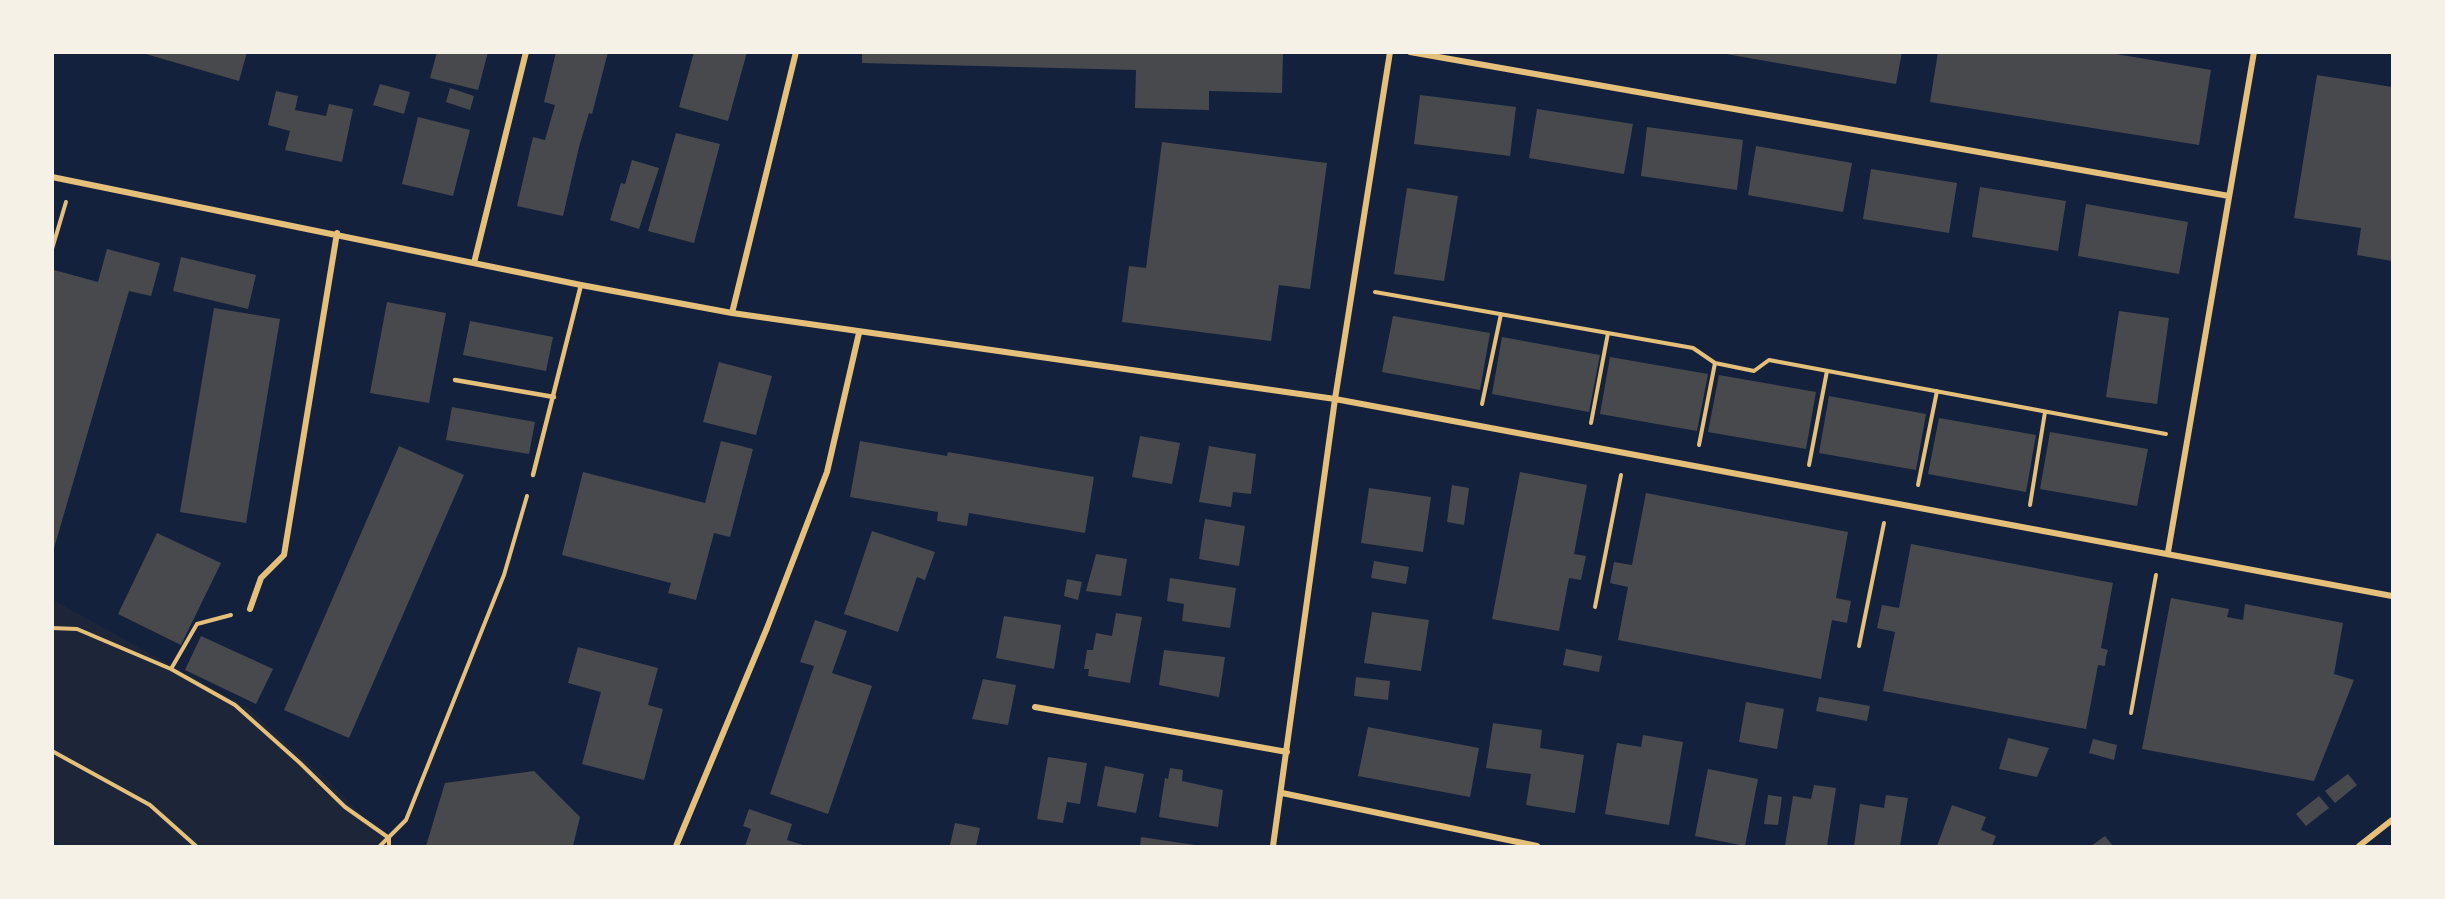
<!DOCTYPE html>
<style>
body{margin:0}
#map{position:relative;width:2445px;height:899px;overflow:hidden;background:#14213d;font-family:"Playfair Display",serif}
canvas{display:block}
.frame{position:absolute;inset:0;border:54px solid #f6f1e7;pointer-events:none}
</style>
<div id="map">
<canvas width="2445" height="899"></canvas>
<div class="frame"></div>
</div>
<script>
const ctx = document.querySelector('canvas').getContext('2d');
ctx.lineJoin = 'round';
function fillPath(path, color) { ctx.fillStyle = color; ctx.fill(path, 'evenodd'); }
const toPath = rows => new Path2D(rows.map(r => 'M' + r).join(''));
function trace(path, color, width, dash) { ctx.strokeStyle = color; ctx.lineWidth = width; ctx.lineCap = dash ? 'butt' : 'round'; ctx.setLineDash(dash || []); ctx.stroke(path); }
fillPath(toPath([
 [52,599,248,708,327,780,392,846,62,846,52,839]
]), '#1d2539');
fillPath(toPath([
 [139,52,247,52,239,81],
 [437,52,488,52,478,90,430,78],
 [556,52,608,52,592,114,589,113,579,147,563,216,517,206,533,137,545,140,555,105,544,102],
 [694,52,747,52,728,121,679,107],
 [862,52,1283,52,1282,93,1209,91,1209,110,1135,108,1136,70,862,63],
 [1715,52,1902,52,1896,84],
 [1938,52,2104,52,2211,70,2199,145,1930,102],
 [2317,75,2392,87,2392,261,2357,255,2361,228,2294,218],
 [380,84,410,92,404,114,373,105],
 [450,88,474,96,470,110,446,102],
 [276,91,298,96,295,110,326,116,329,104,353,109,342,162,285,150,290,131,268,125],
 [1420,95,1516,107,1510,156,1414,144],
 [1537,109,1633,124,1624,174,1529,158],
 [418,117,470,130,453,196,402,184],
 [1647,127,1743,140,1737,190,1641,176],
 [676,133,720,144,694,243,648,231],
 [1162,142,1327,163,1310,289,1279,285,1271,341,1122,322,1129,266,1146,268],
 [1756,146,1852,163,1843,212,1748,195],
 [632,160,659,168,639,229,610,220,621,183,625,184],
 [1871,169,1957,183,1949,233,1863,219],
 [1980,187,2066,201,2058,251,1972,237],
 [1407,188,1458,196,1444,281,1394,274],
 [2086,204,2188,222,2179,274,2078,256],
 [107,249,160,263,151,296,129,291,52,555,52,277,54,270,98,282],
 [181,257,256,275,248,309,173,291],
 [387,302,446,313,429,403,370,393],
 [214,308,280,319,246,523,180,512],
 [2119,311,2169,318,2157,404,2106,397],
 [1393,316,1490,333,1480,390,1382,372],
 [470,321,553,337,546,371,463,355],
 [1502,337,1600,355,1589,412,1492,394],
 [1610,357,1708,374,1697,431,1600,414],
 [719,362,772,376,756,435,703,422],
 [1719,375,1816,392,1806,449,1708,432],
 [1829,396,1926,414,1916,470,1819,453],
 [452,407,535,422,529,454,446,440],
 [1939,418,2036,435,2026,492,1928,474],
 [2050,432,2148,449,2137,506,2040,489],
 [1140,436,1180,443,1172,484,1132,477],
 [721,441,753,449,730,537,714,533,696,600,668,593,671,583,562,555,583,472,705,503],
 [860,441,947,456,948,452,1094,477,1085,533,969,513,967,526,937,521,938,512,850,497],
 [399,446,464,475,349,738,284,710],
 [1209,446,1256,454,1251,494,1233,492,1231,507,1199,502],
 [1520,472,1587,485,1574,554,1586,556,1581,580,1569,578,1559,631,1492,619],
 [1452,485,1469,488,1464,525,1447,522],
 [1369,488,1431,497,1423,552,1361,543],
 [1646,493,1848,532,1836,598,1851,601,1847,623,1832,620,1821,679,1618,640,1628,587,1610,583,1614,562,1632,565],
 [1205,519,1245,526,1239,566,1199,559],
 [872,531,935,552,925,580,917,577,898,632,844,614],
 [157,533,221,563,181,645,118,614],
 [1911,544,2113,583,2101,648,2108,650,2106,657,2105,666,2098,665,2086,729,1883,691,1895,632,1877,628,1882,605,1899,608],
 [1096,554,1127,559,1121,596,1086,591],
 [1374,561,1409,567,1406,584,1371,578],
 [1170,578,1236,588,1230,628,1182,621,1184,604,1167,601],
 [1067,579,1082,582,1078,600,1064,596],
 [2171,598,2229,609,2227,617,2243,620,2245,604,2343,623,2334,674,2354,680,2314,781,2142,749],
 [1372,612,1429,620,1421,671,1364,663],
 [1116,613,1142,617,1130,683,1088,676,1089,669,1084,669,1087,650,1093,650,1096,633,1112,636],
 [1004,616,1061,625,1054,669,996,658],
 [815,620,847,631,832,673,872,686,828,814,770,794,814,666,800,662],
 [201,636,273,669,256,704,185,670],
 [578,647,658,668,648,705,663,709,644,780,582,764,601,692,568,683],
 [1566,649,1602,656,1599,672,1563,665],
 [1164,650,1225,657,1219,697,1159,685],
 [1356,677,1390,681,1388,700,1354,696],
 [983,679,1016,685,1008,725,972,719],
 [1819,697,1870,706,1867,721,1816,711],
 [1746,702,1784,709,1777,749,1739,742],
 [1493,723,1542,730,1540,748,1584,755,1575,813,1526,805,1531,774,1486,768],
 [1368,727,1479,748,1470,797,1358,776],
 [1643,735,1683,742,1669,825,1605,814,1617,743,1641,747],
 [2008,738,2049,748,2037,777,1999,769],
 [2093,739,2117,745,2114,760,2089,753],
 [1048,757,1087,763,1080,804,1067,802,1063,823,1037,819],
 [1105,766,1144,774,1136,813,1097,806],
 [1170,768,1183,770,1182,781,1223,790,1218,827,1159,817,1165,778,1168,779],
 [1708,769,1758,779,1745,846,1695,836],
 [534,771,580,817,573,846,426,846,445,783],
 [2348,774,2357,785,2335,803,2325,791],
 [1814,785,1836,788,1827,846,1785,846,1793,796,1811,799],
 [1768,795,1782,797,1778,825,1764,824],
 [1886,795,1908,798,1900,846,1854,846,1860,804,1884,808],
 [2319,796,2329,808,2306,826,2296,814],
 [1952,805,1986,817,1981,830,1996,836,1992,846,1937,846],
 [749,809,792,824,787,840,806,846,745,846,751,829,743,826],
 [955,823,980,828,976,846,950,845],
 [2105,836,2113,846,2091,846],
 [1141,837,1195,845,1195,846,1140,846]
]), '#48494c');
trace(toPath([
 [52,249,66,202],
 [1375,292,1693,348,1715,363,1754,371,1769,360,2166,434],
 [1482,404,1501,314],
 [1591,423,1608,333],
 [1699,445,1715,363],
 [1809,465,1827,371],
 [1918,485,1937,391],
 [2030,505,2045,412],
 [1595,607,1621,475],
 [52,628,77,629,171,669,235,705,300,763,345,807,389,838,389,846],
 [1859,646,1884,523],
 [171,669,197,624,231,615],
 [2131,713,2156,575],
 [52,751,150,805,196,846],
 [380,846,406,820,504,575,527,496]
]), '#e5c07b', 4);
trace(toPath([
 [455,380,554,397],
 [533,475,581,285]
]), '#e5c07b', 4.5);
trace(toPath([
 [1410,52,2229,196],
 [52,177,581,285,732,313,1335,399,2392,596],
 [474,263,526,52],
 [732,313,796,52],
 [2168,552,2254,52],
 [250,609,261,578,284,555,337,233],
 [1035,707,1287,752],
 [1282,793,1537,846],
 [676,846,767,628,827,472,859,333],
 [1273,846,1335,399,1390,52],
 [2359,846,2392,820]
]), '#e5c07b', 6);
</script>
